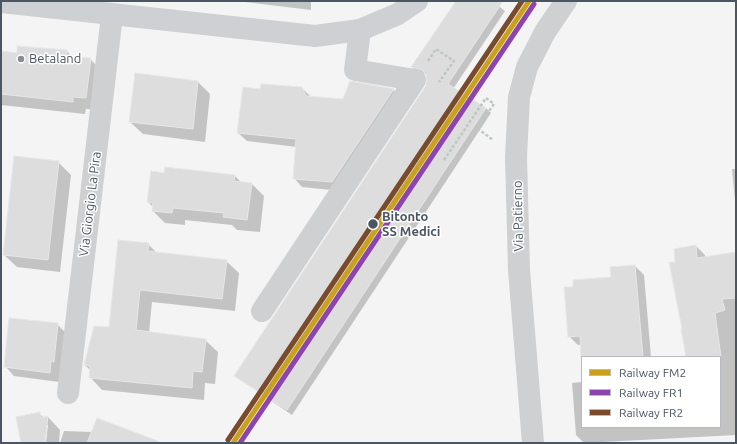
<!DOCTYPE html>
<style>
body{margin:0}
#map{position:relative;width:737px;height:444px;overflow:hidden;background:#f4f4f4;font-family:Ubuntu,sans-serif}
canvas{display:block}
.frame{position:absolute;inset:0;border:2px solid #4a5661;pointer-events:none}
.legend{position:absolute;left:581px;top:356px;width:140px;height:72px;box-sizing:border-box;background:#fff;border:1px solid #b7bbc0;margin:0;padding:5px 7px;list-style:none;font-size:12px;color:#4a5661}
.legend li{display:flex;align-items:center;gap:8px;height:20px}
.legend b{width:20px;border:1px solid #b7bbc0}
</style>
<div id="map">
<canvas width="737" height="444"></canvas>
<div class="frame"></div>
<ul class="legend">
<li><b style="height:5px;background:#c9a11d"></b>Railway FM2</li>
<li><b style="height:5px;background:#8e44ad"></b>Railway FR1</li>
<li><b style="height:5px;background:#7a4b2a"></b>Railway FR2</li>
</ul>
</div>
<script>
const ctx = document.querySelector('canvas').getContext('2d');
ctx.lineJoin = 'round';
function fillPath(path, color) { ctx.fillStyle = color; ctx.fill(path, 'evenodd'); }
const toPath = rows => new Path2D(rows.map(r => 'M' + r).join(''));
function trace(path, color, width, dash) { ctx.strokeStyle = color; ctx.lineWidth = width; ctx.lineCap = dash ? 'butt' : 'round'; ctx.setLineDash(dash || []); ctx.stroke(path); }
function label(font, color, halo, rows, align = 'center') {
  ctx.font = font + ' Ubuntu,sans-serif'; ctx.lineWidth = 3; ctx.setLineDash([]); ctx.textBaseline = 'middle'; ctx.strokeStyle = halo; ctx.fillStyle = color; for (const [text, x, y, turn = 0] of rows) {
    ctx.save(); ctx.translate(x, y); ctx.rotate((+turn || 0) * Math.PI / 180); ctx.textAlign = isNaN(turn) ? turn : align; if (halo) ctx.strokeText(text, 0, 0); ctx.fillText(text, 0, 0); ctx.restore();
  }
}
fillPath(toPath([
 [237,1,311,1,311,10],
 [457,1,492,1,505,11,453,89,486,108,491,113,292,415,235,376,426,87,428,81,427,74,417,72,412,67],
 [67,51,73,58,90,59,103,72,99,110,86,109,85,114,1,105,1,52,18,54],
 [198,82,210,94,205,142,143,134,130,122],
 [350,82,393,90,402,99,341,191,302,187,294,178,297,147,247,141,238,133,261,90,302,88,311,97,344,100],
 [58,162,71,175,60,272,17,267,4,255],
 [732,169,736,169,736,211],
 [235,176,241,182,251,183,264,196,260,232,237,230,232,225,185,220,185,225,165,223,153,211,153,207,148,202],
 [148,244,157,253,226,261,239,273,235,311,152,302,149,333,205,340,218,352,215,384,205,383,204,400,102,390,90,377,90,370,85,365,110,329],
 [696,246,705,255,705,258,736,253,736,435,584,443,576,435,572,383,582,382,582,427,720,427,720,357,669,357,686,356,676,262],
 [635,266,644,275,651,357,621,357,619,342,578,345,569,336,575,288,612,278],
 [57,324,66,333,59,382,14,376,5,366],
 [39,413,44,418,48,417,60,430,59,443,46,443,48,425,46,425,44,443,22,443],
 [64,431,93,432,145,443,60,443]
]), '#0003');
const building = toPath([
 [456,1,503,1,448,84,486,108,287,410,234,376,425,87,427,81,426,75,422,70,411,67,456,1],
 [17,46,67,50,67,56,91,58,86,98,73,97,73,102,1,94,1,51,17,53,17,46],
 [135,73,198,81,193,129,129,122,135,73],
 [350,81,394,89,332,182,293,179,296,139,237,133,243,87,260,89,261,84,302,87,306,96,343,99,350,81],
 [14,156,59,161,48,260,3,255,14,156],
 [165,167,235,175,234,181,252,183,247,220,223,217,224,213,173,208,172,213,152,211,153,203,147,202,151,171,164,173,165,167],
 [118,240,149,243,148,251,227,260,222,299,140,290,136,330,206,339,202,372,193,371,192,388,89,378,90,366,84,365,94,326,109,327,118,240],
 [696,245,697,258,736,252,736,298,722,299,725,310,715,313,721,357,686,357,681,329,682,329,669,262,675,262,674,249,696,245],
 [635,265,643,357,581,357,580,336,568,337,564,287,573,287,573,280,611,277,610,267,635,265],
 [9,318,58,323,54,362,51,361,50,373,4,367,9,318],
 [40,412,41,418,48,416,45,443,21,443,16,417,40,412],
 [97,418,158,441,158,443,87,443,97,418]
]);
fillPath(building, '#ddddde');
trace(building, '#e5e6e7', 1);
trace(toPath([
 [428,61,436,49,454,61,439,82],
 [444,160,486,98,494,104,477,128,493,140]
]), '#bcc7c4', 2.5, [3, 2]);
trace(toPath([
 [262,311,415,80,355,70,360,30],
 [68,393,112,15],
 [533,443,519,270,516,157,519,97,527,67,545,32,566,1]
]), '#ced0d2', 22);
trace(toPath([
 [1,2,315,36,360,30,398,14,417,1]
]), '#ced0d4', 22);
trace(toPath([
 [233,443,529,1]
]), '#c9a11d', 5);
trace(toPath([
 [240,443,534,4]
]), '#8e44ad', 5);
trace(toPath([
 [228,440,522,1]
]), '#7a4b2a', 5);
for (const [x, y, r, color] of [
 [21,59,4,"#868d94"],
 [373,224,5.5,"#4a5661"]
]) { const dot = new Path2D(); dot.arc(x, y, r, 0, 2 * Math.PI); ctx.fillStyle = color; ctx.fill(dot); trace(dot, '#fff', 1.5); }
label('13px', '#4a5661', '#fff', [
 ["Betaland",29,59]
], 'left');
label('13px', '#4a5661', '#fff', [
 ["Via Giorgio La Pira",90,204,-83],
 ["Via Patierno",518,216,-91]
]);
label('bold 13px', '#4a5661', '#fff', [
 ["Bitonto",382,217],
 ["SS Medici",382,232]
], 'left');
</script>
